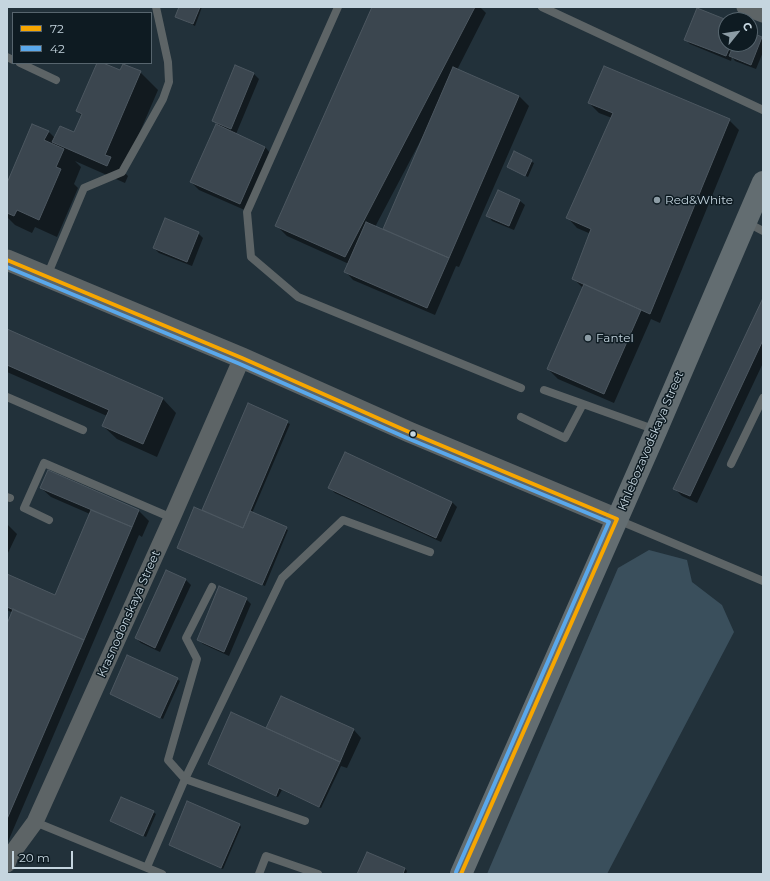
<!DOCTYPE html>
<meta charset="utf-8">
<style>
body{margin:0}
#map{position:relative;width:770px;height:881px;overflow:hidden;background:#22313a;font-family:Montserrat,sans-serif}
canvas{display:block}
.frame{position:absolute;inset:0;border:8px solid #c5d5df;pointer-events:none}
.legend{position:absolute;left:12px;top:12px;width:140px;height:52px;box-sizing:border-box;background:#0e1b22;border:1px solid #57656e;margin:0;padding:5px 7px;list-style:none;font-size:12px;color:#c5d5df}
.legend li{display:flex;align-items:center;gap:8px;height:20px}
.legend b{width:20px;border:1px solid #57656e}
.north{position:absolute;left:718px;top:12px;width:40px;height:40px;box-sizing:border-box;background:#0e1b22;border:1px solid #57656e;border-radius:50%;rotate:60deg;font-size:11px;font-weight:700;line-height:16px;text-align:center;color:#c5d5df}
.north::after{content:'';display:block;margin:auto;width:14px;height:18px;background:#8c9ca5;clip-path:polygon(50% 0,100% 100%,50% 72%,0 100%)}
.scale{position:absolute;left:12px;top:851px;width:61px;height:18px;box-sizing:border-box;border:2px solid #c5d5df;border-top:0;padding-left:5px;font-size:12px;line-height:14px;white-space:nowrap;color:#c5d5df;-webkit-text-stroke:3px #0e1b22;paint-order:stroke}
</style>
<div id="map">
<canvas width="770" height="881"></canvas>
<div class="frame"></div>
<ul class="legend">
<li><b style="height:5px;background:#f7a600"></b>72</li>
<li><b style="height:5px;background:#5aa8eb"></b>42</li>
</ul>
<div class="north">С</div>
<div class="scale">20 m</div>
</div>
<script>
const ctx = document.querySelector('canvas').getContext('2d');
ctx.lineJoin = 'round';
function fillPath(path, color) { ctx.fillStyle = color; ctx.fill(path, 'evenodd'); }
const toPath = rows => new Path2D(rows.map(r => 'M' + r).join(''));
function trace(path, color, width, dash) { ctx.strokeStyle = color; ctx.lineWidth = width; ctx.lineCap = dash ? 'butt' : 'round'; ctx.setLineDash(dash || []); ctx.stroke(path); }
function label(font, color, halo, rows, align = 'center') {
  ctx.font = font + ' Montserrat,sans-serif'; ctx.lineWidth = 3; ctx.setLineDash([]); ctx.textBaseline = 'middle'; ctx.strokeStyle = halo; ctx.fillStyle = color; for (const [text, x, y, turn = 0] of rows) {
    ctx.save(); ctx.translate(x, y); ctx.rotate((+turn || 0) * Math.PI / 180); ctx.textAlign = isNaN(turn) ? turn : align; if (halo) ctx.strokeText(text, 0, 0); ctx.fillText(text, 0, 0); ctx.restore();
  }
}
fillPath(toPath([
 [649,550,687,560,692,582,722,605,734,632,607,874,487,874,618,568]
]), '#3a4f5c');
fillPath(toPath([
 [181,7,202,7,195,26,177,17],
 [373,7,480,7,486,13,457,70,519,96,529,106,459,267,456,266,435,315,353,280,346,272,349,264,287,236,277,226],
 [423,136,424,136,384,229,387,232,375,227],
 [750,33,763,39,763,52,756,69,735,61,732,57,731,61,690,44,685,39,726,44,750,44],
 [98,63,121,72,140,72,158,90,123,171,128,176,125,183,75,161,81,167,74,184,78,188,57,237,35,227,32,233,15,225,7,217,7,185,48,131,55,138,74,133,82,116,77,111],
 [236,67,254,74,259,79,236,134,265,147,272,155,247,211,199,190,191,182,217,124,213,120],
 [589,103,729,120,739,130,660,323,651,319,614,403,558,379,548,369,583,288,574,279,591,234,577,228,568,218,612,118,599,113],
 [515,153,534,163,528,177,508,167],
 [520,201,525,205,514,230,492,221,488,216],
 [198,233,203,238,192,266,159,253,154,248],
 [763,300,763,363,697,503,682,496,675,489],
 [7,330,163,399,176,413,157,457,117,439,103,426,107,416,7,372],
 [248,405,290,424,252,513,288,530,265,586,178,548,203,512],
 [48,472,139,511,149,521,142,537,139,535,7,844,7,627,13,613,7,610,7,575,56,596,90,514,51,497,41,488],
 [330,488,452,502,457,507,441,542,335,493],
 [7,524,17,534,7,555],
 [186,580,191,585,160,652,141,643,136,638],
 [246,599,251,604,229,656,203,644,198,639],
 [177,679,180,681,163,719,111,694],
 [281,697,354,730,361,738,347,768,341,766,321,808,282,790,278,797,209,764,266,729],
 [153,812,156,814,146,837,111,821],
 [239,824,241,827,223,869,170,845],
 [405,869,407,871,406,874,359,874]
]), '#0007');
const building = toPath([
 [179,7,200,7,193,24,175,17,179,7],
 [372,7,475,7,345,257,275,226,372,7],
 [697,8,727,20,726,44,731,44,726,56,684,40,697,8],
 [750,32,762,37,751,65,729,56,734,44,750,44,750,32],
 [97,63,103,63,120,70,123,64,141,71,105,155,111,157,107,166,52,142,60,126,74,132,82,114,76,111,97,63],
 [235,65,254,73,231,129,212,121,235,65],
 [604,66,730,119,650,314,572,279,591,229,566,218,613,113,588,103,604,66],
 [453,67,519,96,449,258,383,229,453,67],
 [32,124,49,131,44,140,64,149,56,167,61,169,39,220,17,210,14,216,7,213,7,183,32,124],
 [216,124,265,147,240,204,190,182,216,124],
 [514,151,532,160,525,176,507,167,514,151],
 [498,190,520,200,509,226,486,216,498,190],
 [165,218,199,232,187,262,153,248,165,218],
 [366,222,449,258,427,308,344,272,366,222],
 [584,284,641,310,604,394,547,369,584,284],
 [763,298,763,340,690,496,673,489,763,298],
 [7,329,163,398,143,444,102,426,109,410,7,365,7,329],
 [248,403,288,421,243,528,202,510,248,403],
 [345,452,452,502,436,538,328,488,345,452],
 [48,470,139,510,132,527,40,488,48,470],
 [194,507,243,528,250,511,287,527,262,585,177,548,194,507],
 [91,510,132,527,84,640,7,607,7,574,55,595,91,510],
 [166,570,186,579,155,648,135,638,166,570],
 [219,586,247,598,224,652,197,640,219,586],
 [13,609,84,640,7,819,7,624,13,609],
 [127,655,178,678,160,718,110,694,127,655],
 [281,696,354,729,340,762,266,728,281,696],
 [231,712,340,762,319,807,279,788,276,796,208,764,231,712],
 [121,797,154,811,143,836,110,821,121,797],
 [187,801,240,824,221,868,169,845,187,801],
 [367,852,405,868,403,874,357,874,367,852]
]);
fillPath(building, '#3b464f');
trace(building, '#4c5760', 1);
trace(toPath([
 [338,7,247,212,251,257,298,297,521,388],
 [542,7,763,110],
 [7,57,13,60],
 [20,63,56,80],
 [746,222,763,231],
 [47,276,84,188,122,172,163,99,169,82,168,62,156,7],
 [544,390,656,430],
 [7,397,83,430],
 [521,417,565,438,583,404],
 [731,464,763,398],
 [7,497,10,498],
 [49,520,24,508,44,463,172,518],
 [618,520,763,581],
 [212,587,186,638,197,659,168,760,185,779,305,821],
 [35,822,162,874],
 [147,867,185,779,282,578,343,520,430,552],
 [259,874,266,856,318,874]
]), '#5d6466', 8);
trace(toPath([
 [745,7,763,14],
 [7,864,10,856,35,822,172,518,242,358]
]), '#5d6466', 17);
trace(toPath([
 [7,260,242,358,409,432,617,519]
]), '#5d6466', 21);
trace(toPath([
 [461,874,656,431,763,182]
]), '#636d71', 22);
trace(toPath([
 [7,260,242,358,409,432,617,519],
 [461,874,617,519]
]), '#f7a600', 4);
trace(toPath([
 [7,267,240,364,407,438,609,522,456,872]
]), '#5aa8eb', 4);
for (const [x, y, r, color] of [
 [657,200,4,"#8c9ca5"],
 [588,338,4,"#8c9ca5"],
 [413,434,3.5,"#c5d5df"]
]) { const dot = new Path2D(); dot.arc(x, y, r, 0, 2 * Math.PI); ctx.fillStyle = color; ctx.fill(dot); trace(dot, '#0e1b22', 1.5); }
label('12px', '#c5d5df', '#0e1b22', [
 ["Red&White",665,200],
 ["Fantel",596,338]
], 'left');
label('12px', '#c5d5df', '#0e1b22', [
 ["Khlebozavodskaya Street",651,441,-67],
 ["Krasnodonskaya Street",129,614,-66]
]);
</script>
